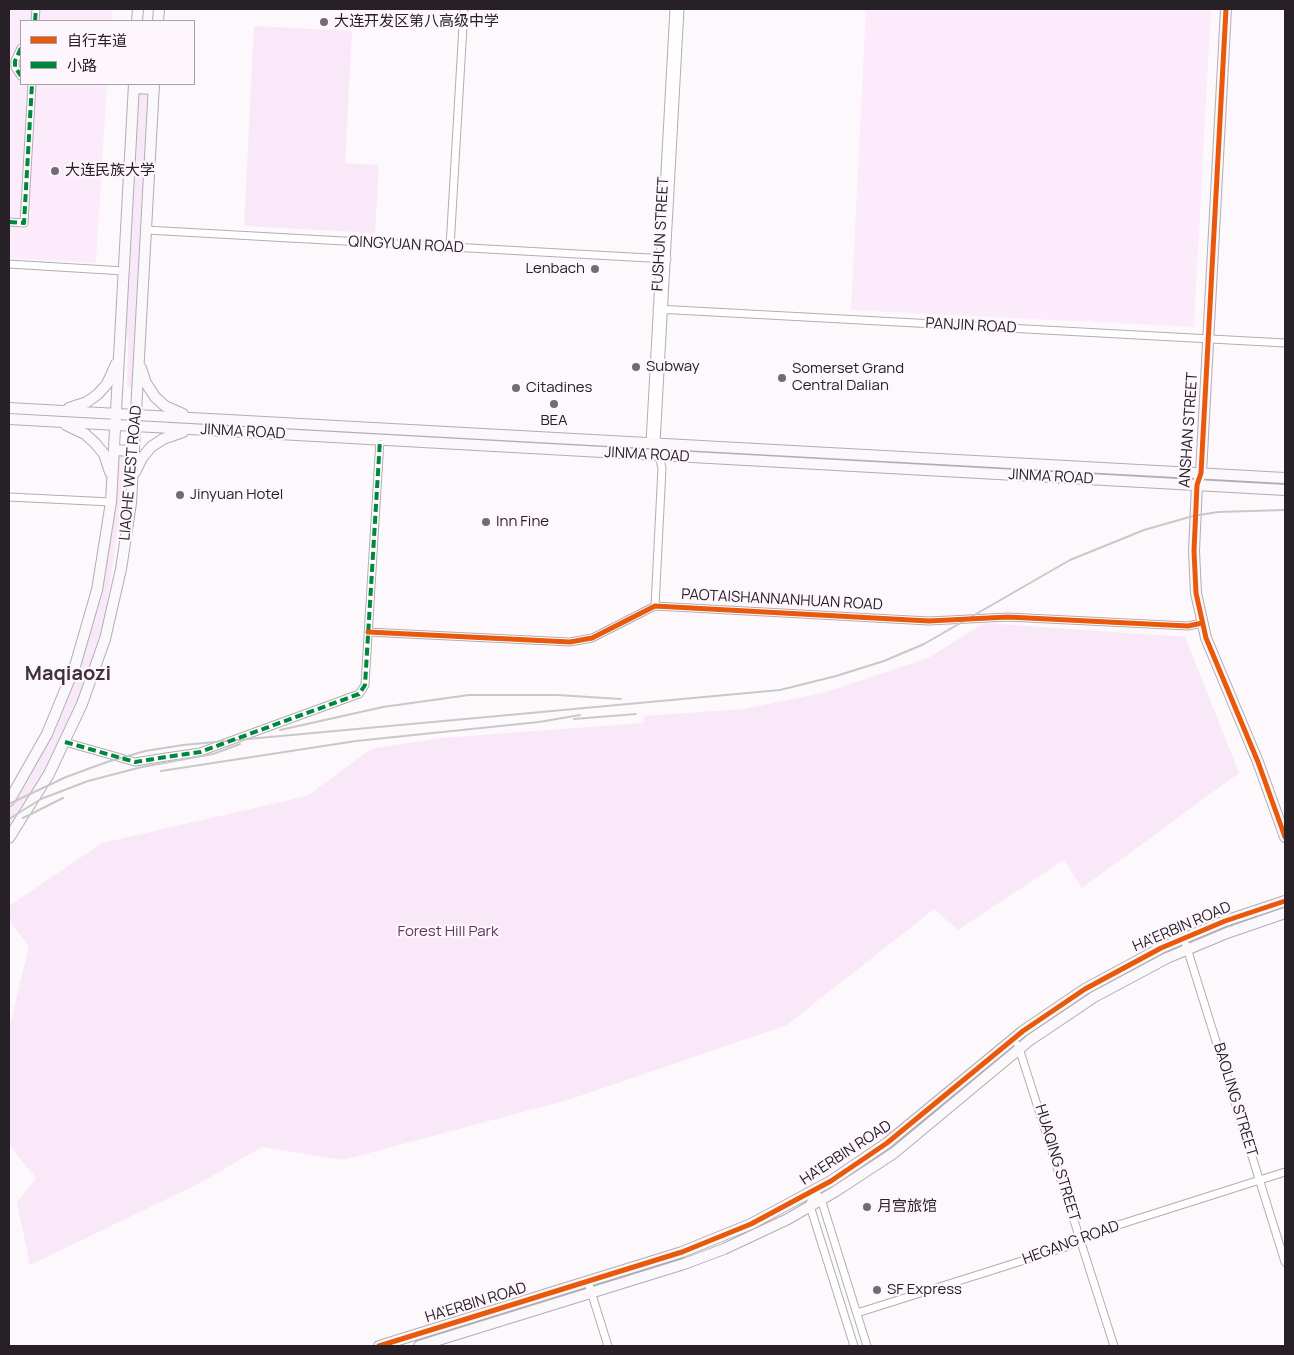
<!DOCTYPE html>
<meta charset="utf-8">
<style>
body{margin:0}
#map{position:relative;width:1294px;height:1355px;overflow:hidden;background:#fcf8fc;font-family:Manrope,"Noto Sans SC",sans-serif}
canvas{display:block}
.frame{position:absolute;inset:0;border:10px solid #272026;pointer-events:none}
.legend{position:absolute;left:20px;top:20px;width:175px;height:65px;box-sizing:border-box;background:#fef6fd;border:1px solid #a8a0a7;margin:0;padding:6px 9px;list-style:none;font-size:15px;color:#272026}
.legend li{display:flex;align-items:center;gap:10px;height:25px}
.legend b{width:25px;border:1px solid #a8a0a7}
</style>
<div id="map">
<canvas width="1294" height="1355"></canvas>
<div class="frame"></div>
<ul class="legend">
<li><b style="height:6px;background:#e8590c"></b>自行车道</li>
<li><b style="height:6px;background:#00873e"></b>小路</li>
</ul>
</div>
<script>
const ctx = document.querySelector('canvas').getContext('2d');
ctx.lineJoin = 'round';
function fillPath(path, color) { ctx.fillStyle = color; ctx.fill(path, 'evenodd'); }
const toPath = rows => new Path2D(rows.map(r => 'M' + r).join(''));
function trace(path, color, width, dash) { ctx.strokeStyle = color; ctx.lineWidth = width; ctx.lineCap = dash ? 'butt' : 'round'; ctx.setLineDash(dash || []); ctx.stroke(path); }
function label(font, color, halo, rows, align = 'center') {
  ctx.font = font + ' Manrope,"Noto Sans SC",sans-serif'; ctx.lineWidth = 4.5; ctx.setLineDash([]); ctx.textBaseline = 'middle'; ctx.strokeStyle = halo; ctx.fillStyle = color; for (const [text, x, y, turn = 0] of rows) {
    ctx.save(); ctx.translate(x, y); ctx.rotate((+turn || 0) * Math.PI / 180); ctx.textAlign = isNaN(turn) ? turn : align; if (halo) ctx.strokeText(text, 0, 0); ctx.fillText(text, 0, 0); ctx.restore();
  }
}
fillPath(toPath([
 [9,9,112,9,111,21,21,21,21,84,107,84,96,263,9,258],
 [866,9,1211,9,1194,327,851,310]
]), '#fcecfb');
fillPath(toPath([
 [254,26,352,31,345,163,379,165,375,233,244,226],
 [142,90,150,94,134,387,131,389,127,386,128,343,125,331,138,94],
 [118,454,124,455,121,508,103,630,78,703,52,759,9,827,9,807,30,777,55,726,106,566,115,507],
 [984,623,1185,637,1239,773,1082,888,1064,860,958,930,934,909,787,1025,571,1099,343,1160,262,1147,200,1183,30,1265,17,1203,36,1178,9,1145,9,1029,29,946,9,921,9,906,102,843,307,796,371,749,440,738,643,723,645,716,744,709,826,692,928,658]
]), '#f9e9f8');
const street = toPath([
 [35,21,36,9],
 [21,48,15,61,15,67,21,76],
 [9,222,24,223,32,84],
 [146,230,667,259],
 [450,247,464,9],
 [9,264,124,271],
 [657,309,1285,343],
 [651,445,650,443,674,9],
 [9,497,111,502],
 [655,606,662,468,656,443,680,9],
 [368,632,570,642,592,638,655,606,929,621,1008,617,1188,626,1202,623],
 [65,742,135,762,166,757,200,752,359,694,365,685,380,440],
 [1186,945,1285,1262],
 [1018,1045,1114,1346],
 [813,1191,810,1206,854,1346],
 [818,1196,821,1199,867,1346],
 [588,1282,608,1346],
 [857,1313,1066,1247,1093,1233,1285,1172]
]);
const secondary = toPath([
 [1226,9,1201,473,1197,485,1194,551,1196,593,1206,638,1258,762,1285,837],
 [137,21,138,9],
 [158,21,159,9],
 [134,88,154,89],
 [141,368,146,383,155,397,165,406,183,414],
 [9,408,1285,478],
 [69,408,87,402,98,394,107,384,116,364],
 [9,419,1285,490],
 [66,425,85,434,95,443,104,454,110,472],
 [114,450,134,451],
 [135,472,142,458,151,447,163,439,183,432],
 [9,801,47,734,75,666,97,590,101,565,111,502,134,84],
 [9,838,49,774,82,704,105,639,121,569,131,503,154,84],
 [379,1346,682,1252,751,1224,831,1181,887,1143,1023,1031,1085,989,1161,948,1225,921,1285,901],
 [419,1346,684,1264,724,1249,788,1219,836,1191,894,1153,1030,1040,1094,997,1167,958,1227,933,1285,913]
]);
trace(street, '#b2adb2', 9);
trace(secondary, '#b2adb2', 12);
trace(street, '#fffeff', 7);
trace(secondary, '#fbf8fb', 10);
trace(toPath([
 [574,719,636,714],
 [280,730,383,707,469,695,557,695,621,699],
 [161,771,356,741,539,722,580,715],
 [9,804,66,777,107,762,145,751,183,745,780,690,836,676,884,661,924,644,1070,560,1144,530,1193,516,1218,512,1285,510],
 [23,818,63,798],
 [9,819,41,799,88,781,142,767,213,754,240,744]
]), '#c9c8c9', 2);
trace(toPath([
 [35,21,36,9],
 [21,48,15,61,15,67,21,76],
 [9,222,24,223,32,84],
 [65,742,135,762,166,757,200,752,359,694,365,685,380,440]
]), '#00873e', 4, [8, 4]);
trace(toPath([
 [1226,9,1201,473,1197,485,1194,551,1196,593,1206,638,1258,762,1285,837],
 [368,632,570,642,592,638,655,606,929,621,1008,617,1188,626,1202,623],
 [379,1346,682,1252,751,1224,831,1181,887,1143,1023,1031,1085,989,1161,948,1225,921,1285,901]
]), '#e8590c', 5);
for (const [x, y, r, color] of [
 [324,22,5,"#726c71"],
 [55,171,5,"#726c71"],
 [595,269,5,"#726c71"],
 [636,367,5,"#726c71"],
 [782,378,5,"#726c71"],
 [516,388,5,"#726c71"],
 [554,404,5,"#726c71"],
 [180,495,5,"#726c71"],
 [486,522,5,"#726c71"],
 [867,1207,5,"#726c71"],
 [877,1290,5,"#726c71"]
]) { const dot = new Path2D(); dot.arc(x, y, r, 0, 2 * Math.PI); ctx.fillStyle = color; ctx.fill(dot); trace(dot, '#fef6fd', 2); }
label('15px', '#272026', '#fef6fd', [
 ["大连开发区第八高级中学",334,22],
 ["大连民族大学",65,171],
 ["Lenbach",585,269,"right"],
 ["Subway",646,367],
 ["Somerset Grand",792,369],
 ["Central Dalian",792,386],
 ["Citadines",526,388],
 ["BEA",554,421,"center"],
 ["Jinyuan Hotel",190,495],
 ["Inn Fine",496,522],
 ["月宫旅馆",877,1207],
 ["SF Express",887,1290]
], 'left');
label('15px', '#272026', '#fef6fd', [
 ["FUSHUN STREET",661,234,-87],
 ["QINGYUAN ROAD",406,245,3],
 ["PANJIN ROAD",971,326,3],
 ["ANSHAN STREET",1189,430,-86],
 ["JINMA ROAD",243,432,3],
 ["JINMA ROAD",647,455,3],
 ["LIAOHE WEST ROAD",131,473,-85],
 ["JINMA ROAD",1051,477,3],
 ["PAOTAISHANNANHUAN ROAD",782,600,3],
 ["HA'ERBIN ROAD",1182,927,-23],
 ["BAOLING STREET",1235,1100,73],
 ["HA'ERBIN ROAD",846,1153,-33],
 ["HUAQING STREET",1057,1163,73],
 ["HEGANG ROAD",1071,1243,-20],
 ["HA'ERBIN ROAD",476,1303,-17]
]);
label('15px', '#5b3759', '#fef6fd', [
 ["Forest Hill Park",448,932]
]);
label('bold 20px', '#3e303d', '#fef6fd', [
 ["Maqiaozi",68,674]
]);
</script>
